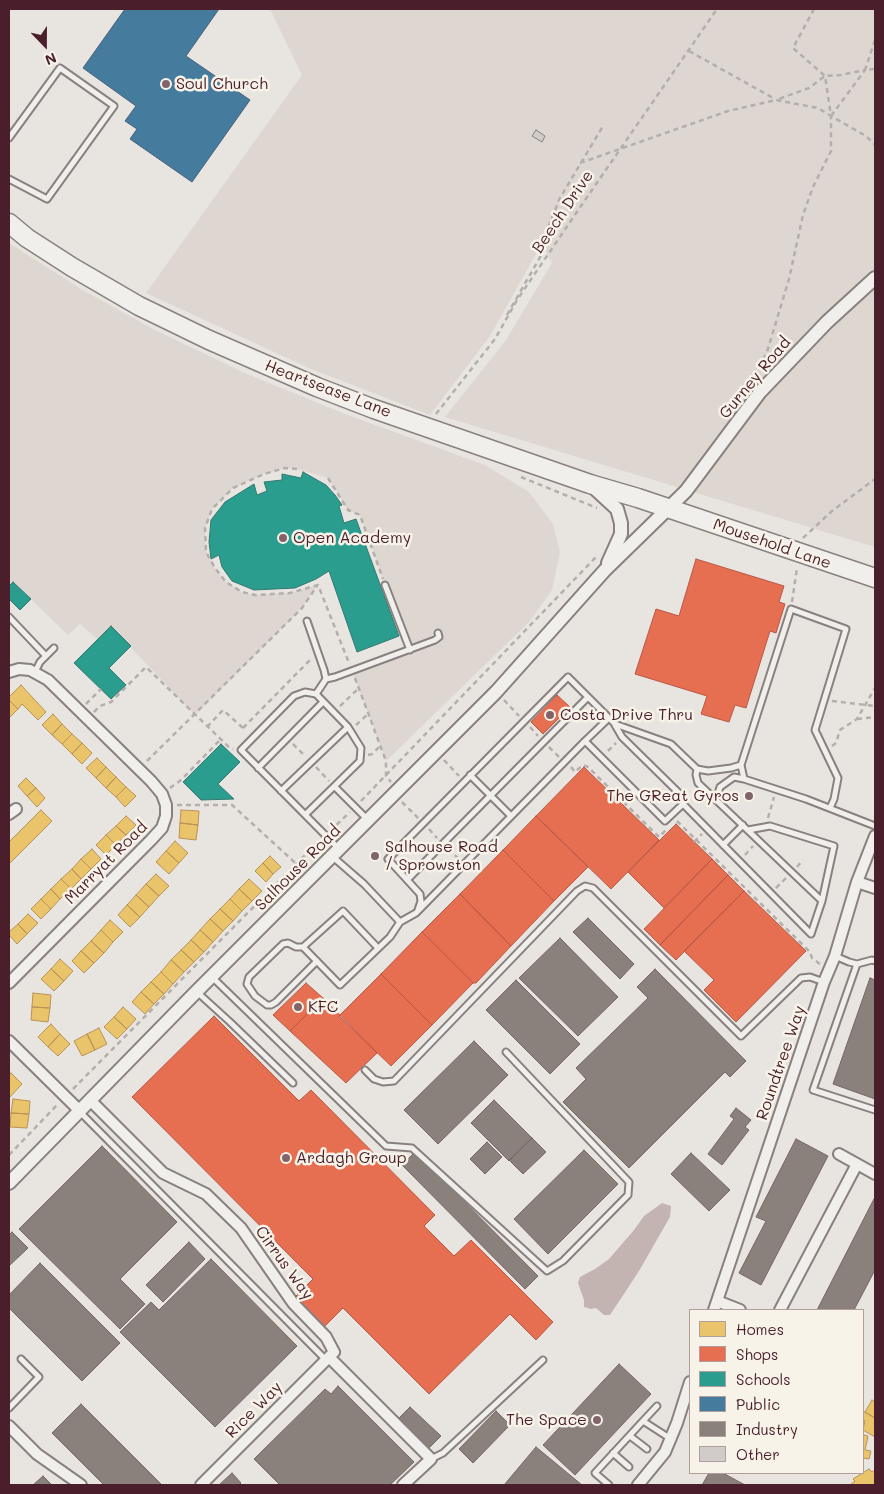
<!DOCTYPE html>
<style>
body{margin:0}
#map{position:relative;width:884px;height:1494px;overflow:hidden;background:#e8e5e0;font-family:Mali,sans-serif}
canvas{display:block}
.frame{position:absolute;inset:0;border:10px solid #4a1f2b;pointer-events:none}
.legend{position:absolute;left:689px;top:1309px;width:175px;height:165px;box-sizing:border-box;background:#f7f3e8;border:1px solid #b29e9c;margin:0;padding:6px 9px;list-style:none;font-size:15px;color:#4a1f2b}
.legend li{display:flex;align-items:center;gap:10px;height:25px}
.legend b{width:25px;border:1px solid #b29e9c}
.north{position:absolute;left:20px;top:20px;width:50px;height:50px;-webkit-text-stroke:4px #f7f3e8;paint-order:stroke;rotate:158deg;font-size:14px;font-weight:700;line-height:20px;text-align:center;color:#4a1f2b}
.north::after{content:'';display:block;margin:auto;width:18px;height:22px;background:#4a1f2b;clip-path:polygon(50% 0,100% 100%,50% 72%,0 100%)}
</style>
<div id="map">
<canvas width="884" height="1494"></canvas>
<div class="frame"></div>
<ul class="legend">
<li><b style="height:14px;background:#e9c46a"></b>Homes</li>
<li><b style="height:14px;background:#e76f51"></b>Shops</li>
<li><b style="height:14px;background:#2a9d8f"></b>Schools</li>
<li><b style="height:14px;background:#457b9d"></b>Public</li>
<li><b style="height:14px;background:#8a817c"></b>Industry</li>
<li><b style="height:14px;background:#d1ccc9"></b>Other</li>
</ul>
<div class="north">N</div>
</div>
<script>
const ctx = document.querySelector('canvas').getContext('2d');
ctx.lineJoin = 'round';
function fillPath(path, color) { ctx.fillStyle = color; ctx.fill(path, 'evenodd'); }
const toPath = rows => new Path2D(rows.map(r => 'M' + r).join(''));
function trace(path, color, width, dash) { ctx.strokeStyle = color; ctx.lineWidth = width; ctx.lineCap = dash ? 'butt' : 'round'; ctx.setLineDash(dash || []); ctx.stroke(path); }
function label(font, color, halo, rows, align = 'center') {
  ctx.font = font + ' Mali,sans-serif'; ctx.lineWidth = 5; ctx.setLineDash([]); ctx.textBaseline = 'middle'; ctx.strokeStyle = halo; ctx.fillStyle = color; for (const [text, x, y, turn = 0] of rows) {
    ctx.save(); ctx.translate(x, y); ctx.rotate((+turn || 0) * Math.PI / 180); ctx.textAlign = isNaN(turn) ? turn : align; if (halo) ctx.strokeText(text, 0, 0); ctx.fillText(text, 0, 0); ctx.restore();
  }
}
fillPath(toPath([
 [270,9,875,9,875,547,445,417,506,340,552,263,541,242,535,256,490,336,430,415,311,369,146,293,302,75],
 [9,243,81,289,155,330,247,374,345,414,485,465,529,492,553,524,560,552,552,590,530,621,386,761,352,671,412,644,389,583,385,585,360,515,348,510,328,478,297,469,285,468,264,474,233,488,212,509,205,528,206,551,215,568,226,582,242,592,255,595,290,593,318,585,302,608,195,715,111,627,98,640,80,624,68,635,13,582,9,584]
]), '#ded6d0');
fillPath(toPath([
 [662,1203,671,1206,670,1217,639,1271,610,1315,604,1315,596,1308,591,1309,584,1307,584,1300,578,1283,580,1277,595,1269,609,1259,634,1230,644,1216]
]), '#c3b4b1');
const homes = toPath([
 [21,685,46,712,38,720,22,704,18,709,9,700,9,697,21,685],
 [9,700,18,709,9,718,9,700],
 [53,714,62,724,52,735,42,725,53,714],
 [62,724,72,734,62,744,52,735,62,724],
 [72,734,82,743,72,754,62,744,72,734],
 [82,743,92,753,82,764,72,754,82,743],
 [97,758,106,767,96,778,86,768,97,758],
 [106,767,116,777,106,788,96,778,106,767],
 [116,777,126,787,116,797,106,788,116,777],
 [26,778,36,788,27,796,18,786,26,778],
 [126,787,136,796,125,807,116,797,126,787],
 [36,788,45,798,37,807,27,796,36,788],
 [41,810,52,821,9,864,9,842,41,810],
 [181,810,199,811,198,825,180,823,181,810],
 [126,816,136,825,126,835,116,826,126,816],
 [180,823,198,825,196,840,179,838,180,823],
 [116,826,126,835,116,845,106,835,116,826],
 [106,835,116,845,106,855,96,845,106,835],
 [175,841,188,853,179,863,166,851,175,841],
 [92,849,101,859,91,869,81,859,92,849],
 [166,851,179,863,169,874,156,862,166,851],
 [270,856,281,867,273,874,263,863,270,856],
 [81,859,91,869,81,879,72,869,81,859],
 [263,863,273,874,266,882,255,871,263,863],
 [72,869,81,879,71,889,61,879,72,869],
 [156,874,169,886,159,896,146,884,156,874],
 [61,879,71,889,60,899,51,889,61,879],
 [249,879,262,891,252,901,239,889,249,879],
 [146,884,159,896,149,907,136,895,146,884],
 [51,889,60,899,51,909,41,899,51,889],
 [239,889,252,901,242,911,230,899,239,889],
 [136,895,149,907,140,917,127,905,136,895],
 [41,899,51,909,41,919,31,909,41,899],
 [230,899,242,911,233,921,220,909,230,899],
 [127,905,140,917,130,927,118,915,127,905],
 [220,909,233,921,223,931,210,919,220,909],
 [28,914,38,923,27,934,18,924,28,914],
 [210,919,223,931,213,942,200,930,210,919],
 [110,920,123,932,113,942,101,930,110,920],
 [18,924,27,934,17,944,9,935,9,932,18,924],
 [101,930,113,942,104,953,91,941,101,930],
 [200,930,213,942,204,952,191,940,200,930],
 [191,940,204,952,194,962,181,950,191,940],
 [91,941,104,953,94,963,81,951,91,941],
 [181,950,194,962,184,972,171,960,181,950],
 [81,951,94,963,84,973,72,961,81,951],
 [60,959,73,971,64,981,51,969,60,959],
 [171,960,184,972,173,984,161,972,171,960],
 [51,969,64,981,54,991,41,979,51,969],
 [161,972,173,984,164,994,151,982,161,972],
 [151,982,164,994,154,1004,141,992,151,982],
 [141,992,154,1004,145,1014,132,1002,141,992],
 [33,993,51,995,50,1008,32,1007,33,993],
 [32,1007,50,1008,48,1022,31,1020,32,1007],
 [123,1007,136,1019,127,1029,114,1017,123,1007],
 [114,1017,127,1029,117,1039,104,1027,114,1017],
 [51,1024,60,1034,48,1047,38,1037,51,1024],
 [99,1028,107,1044,95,1050,87,1034,99,1028],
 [60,1034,70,1044,58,1056,48,1047,60,1034],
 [87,1034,95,1050,82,1056,74,1041,87,1034],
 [11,1073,22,1084,10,1097,9,1095,9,1075,11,1073],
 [13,1099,30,1101,29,1114,11,1113,13,1099],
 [11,1113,29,1114,27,1128,10,1127,11,1113],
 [872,1400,875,1402,875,1418,865,1412,872,1400],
 [863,1411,875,1418,875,1437,863,1430,865,1421,863,1419,863,1411],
 [863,1433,864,1435,868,1436,865,1450,871,1451,869,1459,863,1458,863,1433],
 [869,1469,872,1472,875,1470,875,1485,850,1485,855,1481,853,1479,869,1469]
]);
fillPath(homes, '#e9c46a');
trace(homes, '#b99257', 1);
const shops = toPath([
 [696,559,784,586,779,602,785,604,776,633,770,631,746,708,735,705,729,722,701,714,707,696,635,674,656,609,679,616,696,559],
 [557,695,570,707,543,734,531,722,557,695],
 [584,767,659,840,611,889,536,816,584,767],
 [536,816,588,867,554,901,503,850,536,816],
 [676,824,712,859,664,908,628,872,676,824],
 [503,850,554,901,511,946,460,894,503,850],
 [712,859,728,875,660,945,644,929,712,859],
 [728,875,744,891,676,960,660,945,728,875],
 [744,891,806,951,736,1022,704,990,714,980,684,951,744,891],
 [460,894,511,946,476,983,473,983,422,932,460,894],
 [422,932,473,983,432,1025,381,974,422,932],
 [381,974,432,1025,391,1066,339,1016,381,974],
 [306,983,323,998,290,1031,273,1015,306,983],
 [323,998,377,1053,346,1083,290,1031,323,998],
 [214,1016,299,1101,311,1090,435,1215,424,1226,454,1256,471,1240,553,1322,536,1340,510,1314,429,1394,343,1308,325,1326,295,1297,313,1279,132,1097,214,1016]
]);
fillPath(shops, '#e76f51');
trace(shops, '#b85746', 1);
const schools = toPath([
 [303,472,326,485,335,495,342,505,339,506,344,523,356,519,399,636,357,652,329,571,316,579,295,588,254,590,232,581,222,567,219,555,211,559,209,542,211,520,225,502,254,484,257,495,267,491,264,482,282,480,282,474,301,478,303,472],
 [13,582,31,599,20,610,9,599,9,586,13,582],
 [111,626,131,646,109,668,126,685,111,699,74,663,111,626],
 [221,744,240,762,218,784,234,799,201,800,183,782,221,744]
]);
fillPath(schools, '#2a9d8f');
trace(schools, '#347771', 1);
const public = toPath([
 [125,9,219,9,186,56,250,100,192,182,130,139,137,129,125,121,136,106,83,68,125,9]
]);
fillPath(public, '#457b9d');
trace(public, '#465f7b', 1);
const industry = toPath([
 [588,918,634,964,620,979,573,932,588,918],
 [560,938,618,997,578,1036,519,978,560,938],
 [655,969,746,1061,730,1077,725,1072,629,1168,563,1102,586,1079,576,1068,648,998,637,987,655,969],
 [870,978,875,980,875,1099,833,1084,870,978],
 [516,980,580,1044,550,1074,486,1010,516,980],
 [474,1041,508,1075,438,1144,404,1110,474,1041],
 [494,1100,532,1138,509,1161,471,1123,494,1100],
 [736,1108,751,1120,745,1127,749,1130,722,1165,708,1154,734,1119,730,1116,736,1108],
 [532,1138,546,1152,523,1174,509,1160,532,1138],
 [796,1139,828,1156,761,1285,739,1273,766,1221,756,1217,796,1139],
 [487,1142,502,1157,485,1174,470,1159,487,1142],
 [102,1146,177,1222,120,1279,145,1304,120,1329,19,1229,102,1146],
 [584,1150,618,1184,548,1254,514,1219,584,1150],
 [415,1152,538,1276,525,1289,402,1165,415,1152],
 [691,1153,730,1190,709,1211,671,1174,691,1153],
 [875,1197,875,1270,854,1310,817,1310,875,1197],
 [12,1232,28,1248,9,1266,9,1235,12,1232],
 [189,1242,205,1259,163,1302,146,1285,189,1242],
 [211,1259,297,1346,215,1427,120,1332,151,1302,159,1310,211,1259],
 [40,1263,120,1343,82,1381,9,1308,9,1295,40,1263],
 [619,1364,651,1394,575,1475,543,1445,619,1364],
 [338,1386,414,1462,390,1485,280,1485,254,1459,325,1389,331,1394,338,1386],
 [81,1404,162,1485,104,1485,52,1433,81,1404],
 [410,1407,441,1436,428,1449,398,1419,410,1407],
 [496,1411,510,1425,473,1463,459,1449,496,1411],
 [536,1447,582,1485,504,1485,536,1447],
 [232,1473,241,1483,239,1485,219,1485,232,1473],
 [709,1473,723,1473,745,1485,702,1485,709,1473],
 [43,1476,52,1485,33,1485,43,1476]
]);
fillPath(industry, '#8a817c');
trace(industry, '#776464', 1);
const building = toPath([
 [536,130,545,136,542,142,532,136,536,130]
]);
fillPath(building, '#d1ccc9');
trace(building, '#898080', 1);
const service = toPath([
 [9,138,60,68,114,106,47,199,9,179],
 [385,585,410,650],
 [9,617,46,656],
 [307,621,324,670,326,679,316,694],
 [35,672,40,662,54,648],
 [326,679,335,677,435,640,439,637,438,633],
 [609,718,615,724,671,744,697,769,696,775,698,783,716,800],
 [615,725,622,737,683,797,683,804],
 [258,768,323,702],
 [697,769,708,771,731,768,741,765],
 [470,775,511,816],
 [744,779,741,765,791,609,846,629,815,730,838,778,834,799,830,808],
 [335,787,368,820],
 [281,791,348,727],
 [306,814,360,761,361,748,348,727,316,694,305,692,294,696,241,750,339,849],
 [748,830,770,826,834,846,822,901],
 [723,845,743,825],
 [333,857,364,884,400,922],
 [407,880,588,697],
 [418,910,421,901,420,894,388,859,568,677,609,718,585,741],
 [303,947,296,947,288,943,283,944,249,977,247,984,255,996,267,1005,271,1005,276,1002,317,961],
 [378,948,343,911,303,947,340,985,390,937,400,922,416,913,585,741,665,821,683,804,811,934,822,901,716,800,720,787,734,777,744,779,806,799,875,826],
 [835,956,849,962,857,964,872,960,875,961],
 [857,964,813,1090,875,1110],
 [212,977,386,1146,412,1148,547,1271,563,1261,628,1195,629,1182,506,1052],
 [197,992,230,1022,293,1083],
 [365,1070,374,1079,383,1082,394,1081,577,891,585,886,593,888,741,1036,801,978,810,977,824,982],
 [80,1112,326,1360],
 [9,1408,39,1377,21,1359],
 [643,1421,657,1406],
 [630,1436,647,1449],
 [613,1453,629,1467],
 [431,1459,443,1453,543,1360],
 [609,1485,595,1473,643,1421,671,1439]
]);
const minor = toPath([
 [9,672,19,669,30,670,48,680,151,781,162,794,166,805,166,816,162,828,151,840,9,983],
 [9,814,16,809],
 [857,882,875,888],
 [9,1041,80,1111],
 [91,1101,163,1173,206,1194,241,1228,293,1303,326,1337,334,1352,201,1485],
 [839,1154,857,1164],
 [717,1301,740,1310],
 [714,1310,824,982,835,956,857,882,875,836],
 [780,1310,857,1164,875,1174],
 [329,1357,431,1459,403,1485],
 [9,1426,37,1454,81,1485],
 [638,1485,665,1452,677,1423,690,1382]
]);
const tertiary = toPath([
 [591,485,617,509,621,523,621,534,608,563],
 [9,1183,196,992,496,692,605,570,686,491,760,392,827,322,875,278]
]);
const trunk = toPath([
 [9,223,27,238,72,267,139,306,209,340,317,387,374,409,590,484,638,498,875,578]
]);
trace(service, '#898080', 9);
trace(minor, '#898080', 14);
trace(tertiary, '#898080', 16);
trace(trunk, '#898080', 21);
trace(toPath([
 [814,9,793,48,825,76,831,116,818,108,776,100,809,88,825,76,841,75,865,70,831,116],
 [875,40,865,70,875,69],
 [689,51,775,99],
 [580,163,728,111,776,100],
 [507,315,547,245,547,230,560,198,603,126],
 [752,383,751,382,767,352,789,279,803,215,813,187,831,151,831,116,866,136,875,145],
 [436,414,495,339,517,300,583,203,717,9],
 [297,469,285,468,264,474,233,488,212,509,205,528,206,552,215,568,226,582,242,592,255,595,290,593,318,585,349,663],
 [521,477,597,508],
 [328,478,348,510,360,515,383,579],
 [803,538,832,511,875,479],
 [792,602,797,568],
 [355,678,386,761,386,776,391,782],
 [504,700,519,716],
 [832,701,875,706],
 [86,704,101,689],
 [340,706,359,688],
 [94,712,100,706,111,702,146,667,230,748,233,749],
 [857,719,875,717],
 [356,725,368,714],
 [207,727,223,710,243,728],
 [530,727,538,736],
 [243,728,312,658],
 [293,744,305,756],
 [832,746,836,743,840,730,857,719,875,688],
 [549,747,559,757],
 [608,751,616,743],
 [368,755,372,754,380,746],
 [444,760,459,776],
 [147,761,302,608,317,586],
 [316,767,329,781],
 [571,767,575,772,583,765,588,767,659,837,666,830],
 [170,788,181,780,221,739],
 [361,801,596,557],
 [402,802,418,818],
 [177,805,232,805,302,869],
 [768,818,774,797],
 [677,821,810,952,812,958,821,965],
 [429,829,437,838],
 [330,831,350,812],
 [694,842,702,834],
 [448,849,459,859],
 [745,855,753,846],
 [797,867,803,860],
 [776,888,786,878],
 [73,1089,319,841],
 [9,1155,58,1104]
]), '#b4aeac', 2.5, [5, 4]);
trace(service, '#f0efeb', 5);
trace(minor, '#f0efeb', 10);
trace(tertiary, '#f0efeb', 12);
trace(trunk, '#f0efeb', 18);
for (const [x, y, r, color] of [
 [166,84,5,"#81646a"],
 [283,538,5,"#81646a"],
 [550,715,5,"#81646a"],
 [749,796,5,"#81646a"],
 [375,856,5,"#81646a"],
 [298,1007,5,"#81646a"],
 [286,1158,5,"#81646a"],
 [597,1420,5,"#81646a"]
]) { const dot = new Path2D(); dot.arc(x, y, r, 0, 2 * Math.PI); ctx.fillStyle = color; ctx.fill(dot); trace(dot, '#f7f3e8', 2); }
label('16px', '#4a1f2b', '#f7f3e8', [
 ["Soul Church",176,84],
 ["Open Academy",293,538],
 ["Costa Drive Thru",560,715],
 ["The GReat Gyros",739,796,"right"],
 ["Salhouse Road",385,847],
 ["/ Sprowston",385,865],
 ["KFC",308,1007],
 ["Ardagh Group",296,1158],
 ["The Space",587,1420,"right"]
], 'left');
label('16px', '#4a1f2b', '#f7f3e8', [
 ["Beech Drive",563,212,-56],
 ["Gurney Road",755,378,-50],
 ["Heartsease Lane",328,389,21],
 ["Mousehold Lane",772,544,19],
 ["Marryat Road",106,863,-45],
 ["Salhouse Road",298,868,-45],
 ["Roundtree Way",781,1063,-71],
 ["Cirrus Way",284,1263,54],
 ["Rice Way",254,1410,-45]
]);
</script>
